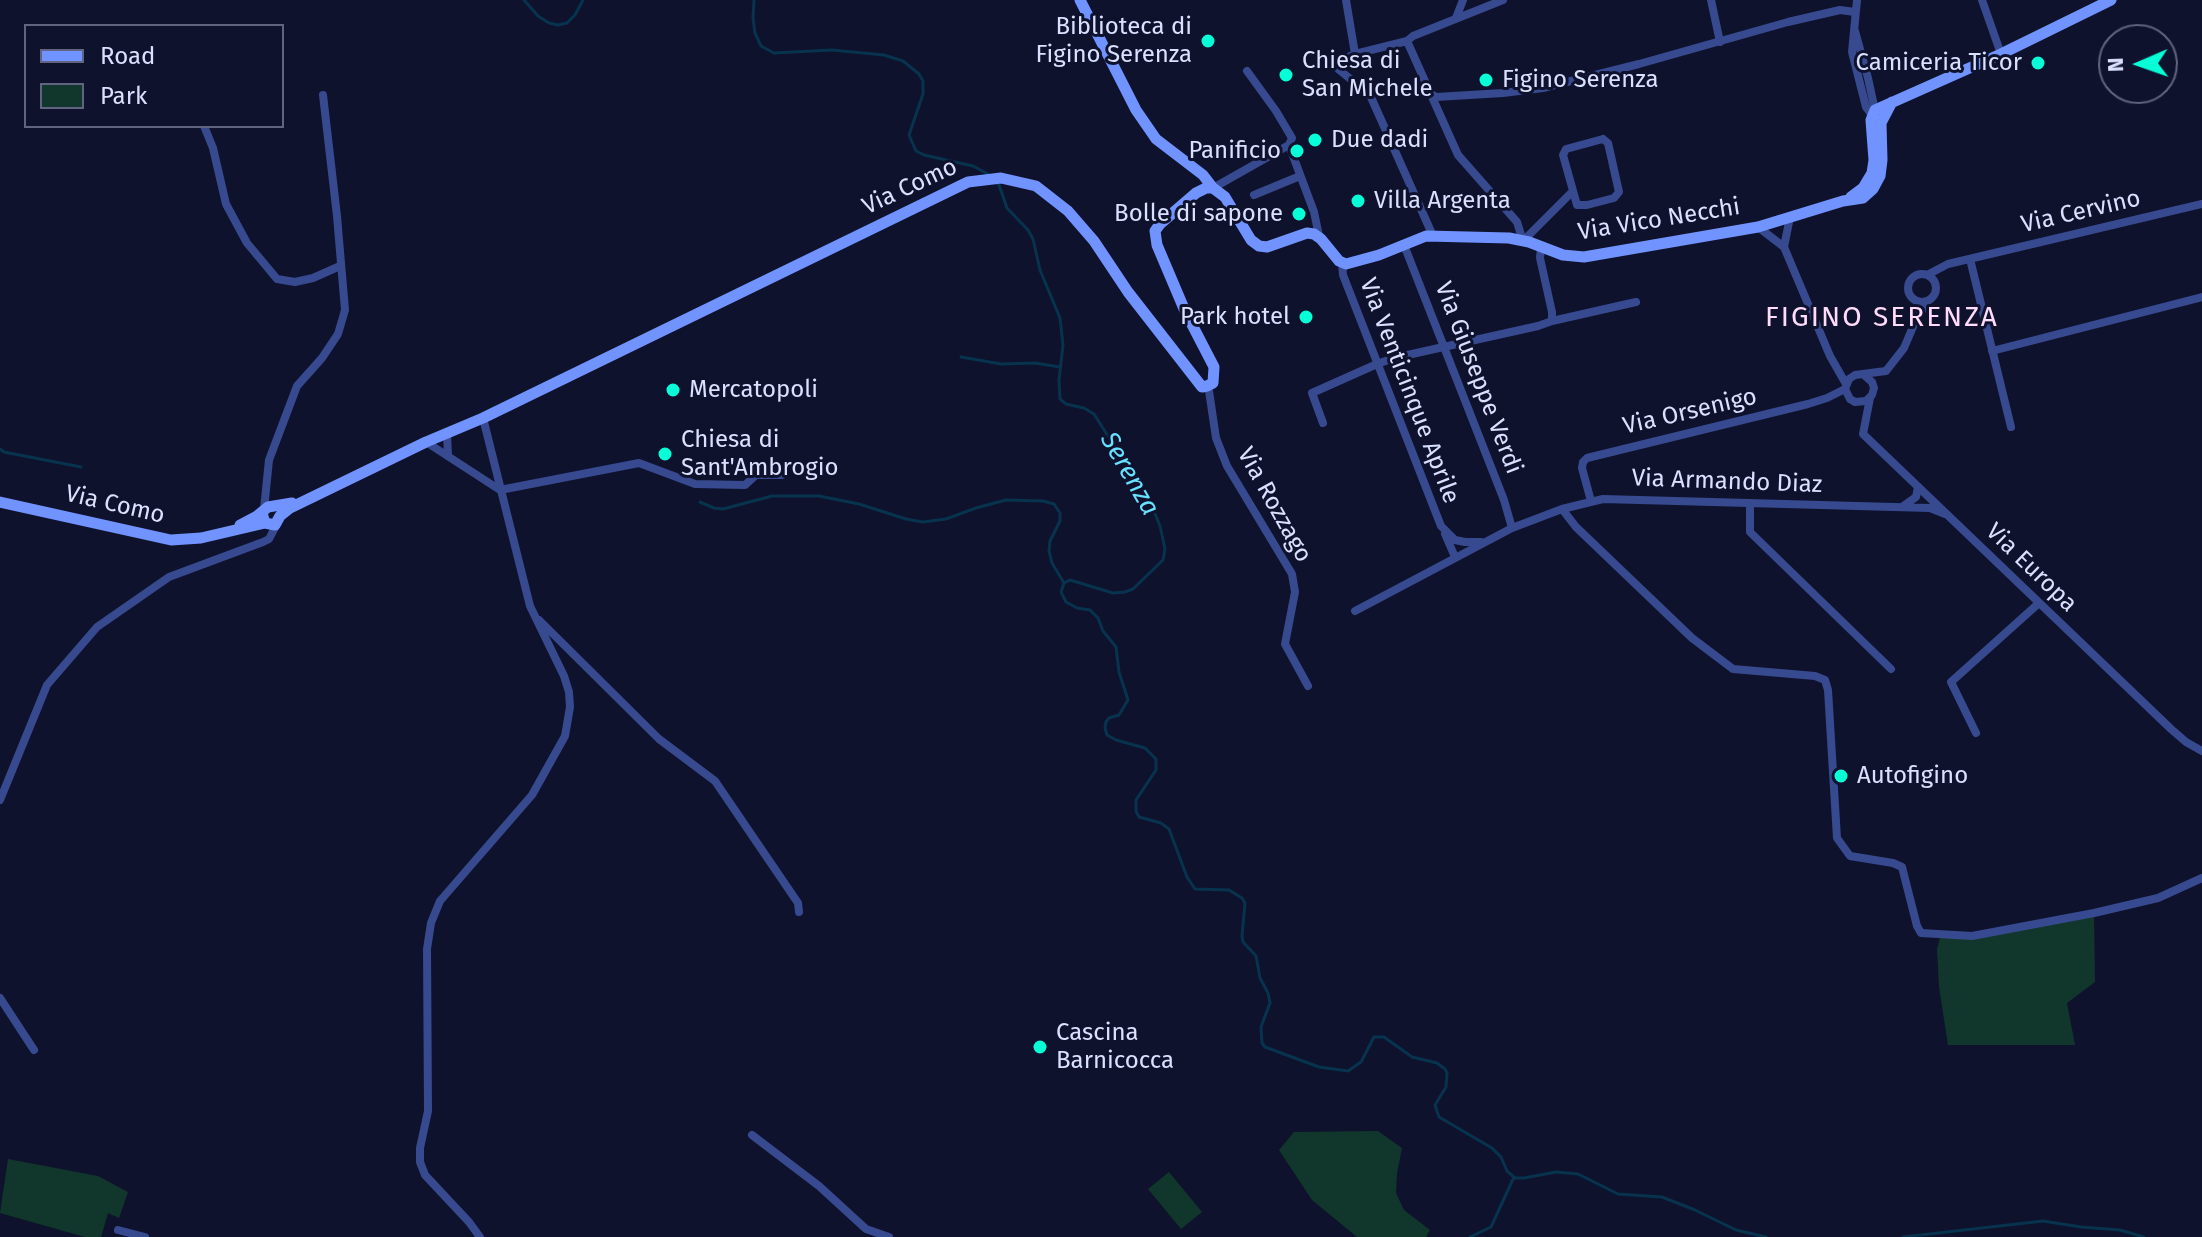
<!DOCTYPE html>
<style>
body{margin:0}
#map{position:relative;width:2202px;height:1237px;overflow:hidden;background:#0f122c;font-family:"Fira Sans",sans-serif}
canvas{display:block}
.legend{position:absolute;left:24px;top:24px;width:260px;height:104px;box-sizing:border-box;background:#0f122c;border:2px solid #606480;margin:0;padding:10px 14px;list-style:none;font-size:24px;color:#dae0ff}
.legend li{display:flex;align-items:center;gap:16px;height:40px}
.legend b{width:40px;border:2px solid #606480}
.north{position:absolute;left:2098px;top:24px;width:80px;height:80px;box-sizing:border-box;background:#0f122c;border:2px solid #606480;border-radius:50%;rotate:268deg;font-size:22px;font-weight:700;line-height:32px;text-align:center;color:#dae0ff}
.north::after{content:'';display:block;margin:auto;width:28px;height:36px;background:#06ffd7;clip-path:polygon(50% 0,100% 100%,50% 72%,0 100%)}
</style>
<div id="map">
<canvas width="2202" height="1237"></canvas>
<ul class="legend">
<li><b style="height:10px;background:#7193ff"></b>Road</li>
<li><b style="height:22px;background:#11372c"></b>Park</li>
</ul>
<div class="north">N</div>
</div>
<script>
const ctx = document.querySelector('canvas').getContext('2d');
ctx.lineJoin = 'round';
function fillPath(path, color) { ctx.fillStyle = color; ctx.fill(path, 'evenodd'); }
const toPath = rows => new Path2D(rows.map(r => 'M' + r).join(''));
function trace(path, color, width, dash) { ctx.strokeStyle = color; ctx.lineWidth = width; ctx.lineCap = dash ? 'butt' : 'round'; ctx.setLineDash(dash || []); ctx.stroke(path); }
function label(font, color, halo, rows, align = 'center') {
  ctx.font = font + ' "Fira Sans",sans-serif'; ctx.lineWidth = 6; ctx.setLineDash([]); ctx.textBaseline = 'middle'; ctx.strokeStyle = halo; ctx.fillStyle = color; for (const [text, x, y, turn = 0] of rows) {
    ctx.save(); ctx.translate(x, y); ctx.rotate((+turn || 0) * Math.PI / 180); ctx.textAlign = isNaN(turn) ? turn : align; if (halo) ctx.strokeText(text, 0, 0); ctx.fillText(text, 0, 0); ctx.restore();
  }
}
fillPath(toPath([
 [2094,913,2095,982,2067,1003,2075,1045,1948,1045,1939,987,1937,949,1941,934,1972,936],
 [1378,1131,1402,1148,1397,1173,1396,1193,1404,1210,1430,1230,1426,1237,1357,1237,1312,1200,1279,1150,1294,1132],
 [8,1159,98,1176,128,1192,119,1218,108,1213,101,1237,85,1237,0,1213],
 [1169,1172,1202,1212,1181,1229,1148,1189]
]), '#11372c');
trace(toPath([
 [524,0,538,16,549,23,558,25,567,23,575,15,583,0],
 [754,0,753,18,755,33,761,46,774,53,832,50,884,55,903,61,919,74,923,81,923,94,909,135,916,151,924,155,973,166,988,174],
 [996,182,999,185,1007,208,1028,230,1033,239,1040,270,1060,318,1063,345,1059,380,1060,399,1066,404,1084,408,1094,414,1151,504,1160,526,1165,549,1163,560,1133,589,1125,592,1113,593,1070,580,1064,583,1061,592,1066,602,1077,608,1090,610,1098,618,1103,631,1116,647,1119,672,1128,700,1119,715,1109,718,1106,722,1105,728,1107,735,1116,740,1145,748,1156,759,1156,770,1136,800,1136,811,1139,817,1161,823,1169,829,1187,877,1195,889,1229,890,1242,898,1245,903,1242,936,1243,942,1256,956,1260,978,1268,993,1270,1003,1261,1027,1262,1043,1265,1047,1319,1067,1348,1071,1361,1062,1374,1037,1384,1037,1412,1057,1437,1063,1445,1069,1447,1073,1446,1087,1435,1105,1439,1117,1492,1148,1501,1157,1507,1171,1515,1178,1524,1178,1556,1172,1578,1174,1618,1194,1662,1197,1695,1210,1736,1230,1766,1237],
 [961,357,1001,364,1035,363,1060,367],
 [0,449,4,452,81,467],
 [700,502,714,508,723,509,772,496,819,496,859,504,906,519,923,522,946,519,976,508,1006,500,1043,501,1054,504,1060,513,1060,521,1050,541,1049,551,1052,563,1064,583],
 [1470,1237,1491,1227,1514,1177],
 [1903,1237,2043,1221,2081,1227,2120,1230,2144,1237]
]), '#07334e', 3);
trace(toPath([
 [1346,0,1355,54],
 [1711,0,1720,42],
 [1857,0,1852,52,1866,107,1872,115,1876,114],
 [1982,0,2001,54],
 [1456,18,1463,0],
 [1855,31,1868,78,1876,115],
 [1407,41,1413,36,1503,0],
 [1247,71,1276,111,1292,138,1289,145,1314,212,1319,236],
 [1431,94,1436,97,1503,93,1543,88,1639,64,1788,22,1840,10,1855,12],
 [204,126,213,148,226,204,247,243,277,279,295,282,313,278,340,266],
 [1603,139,1608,143,1619,192,1614,198,1587,205,1577,205,1563,155,1566,149,1603,139],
 [1213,188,1289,145],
 [1254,195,1300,176],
 [1758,227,1784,247,1830,356,1846,384],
 [1433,236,1370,95,1332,64,1355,54,1407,41,1458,155,1517,222,1523,241,1573,191],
 [1404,245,1504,500,1512,528],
 [1784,247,1790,217],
 [1541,248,1540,258,1552,312,1552,321],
 [1970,259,2011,427],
 [1342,263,1343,275,1441,526,1455,540,1465,542,1481,542],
 '1908 288a14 14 0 1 1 28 0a14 14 0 1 1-28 0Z',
 [1927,275,1948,264,2202,204],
 [1992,351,2202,297],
 [1864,375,1872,382,1874,388,1872,395,1866,401,1855,402,1850,399,1845,389,1849,379,1855,375,1886,371,1904,348,1915,322,1928,301],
 [1204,386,1209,391,1216,438,1227,466,1292,574,1295,592,1285,644,1308,686],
 [1870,398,1863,434,2171,729,2186,742,2202,751],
 [1323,423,1312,393,1377,364,1394,358,1538,326,1552,321,1636,302],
 [447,433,448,456],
 [426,442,500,490,639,463,695,484,745,485,756,475,782,475],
 [1591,501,1582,468,1583,462,1587,458,1808,404,1827,398,1845,389],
 [1750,503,1750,532,1891,669],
 [1902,507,1916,497,1918,487],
 [264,509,269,460,297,386,322,358,338,334,345,310,337,216,323,95],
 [1562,509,1576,527,1692,638,1733,669,1815,676,1825,680,1828,690,1837,838,1850,856,1893,863,1902,867,1917,926,1921,933,1972,936,2094,913,2158,898,2202,878],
 [1445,534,1455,557],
 [1355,611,1512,528,1562,509,1603,499,1930,508,1945,514],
 [539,620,659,739,715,781,798,903,799,912],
 [1976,733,1951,682,2039,603],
 [0,800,47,685,97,627,169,577,263,542,269,539,278,522],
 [0,998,34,1050],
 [752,1135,819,1186,866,1229,889,1237],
 [118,1230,145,1237],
 [480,1237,469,1222,425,1175,420,1162,420,1148,428,1111,427,949,431,923,440,901,532,795,565,736,570,707,569,692,564,676,530,606,483,418]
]), '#374a8f', 8);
trace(toPath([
 [1080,0,1136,110,1156,139,1203,175,1213,188,1225,197,1251,240,1259,246,1267,247,1307,233,1314,234,1321,239,1339,261,1346,264,1379,255,1426,236,1509,238,1529,242,1563,255,1584,257,1758,227,1843,201,1863,198,1873,189,1880,176,1882,160,1881,123,1892,102],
 [1851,197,1863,188,1872,173,1874,160,1871,120,1875,110,2001,54,2111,0],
 [0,502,171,540,201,538,265,523],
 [262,513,265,523,275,525,280,516,290,508,426,442,483,418,968,182,1001,178,1036,186,1068,211,1094,241,1128,292,1202,387,1207,386,1213,383,1214,367,1185,311,1157,245,1155,231,1160,224,1196,193,1206,188,1213,188],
 [240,525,257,516,268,507,292,503]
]), '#7193ff', 11);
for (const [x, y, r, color] of [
 [1208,41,8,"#06ffd7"],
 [2038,63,8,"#06ffd7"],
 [1286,75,8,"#06ffd7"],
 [1486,80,8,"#06ffd7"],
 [1315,140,8,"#06ffd7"],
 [1297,151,8,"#06ffd7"],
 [1358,201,8,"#06ffd7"],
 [1299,214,8,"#06ffd7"],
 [1306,317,8,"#06ffd7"],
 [673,390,8,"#06ffd7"],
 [665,454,8,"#06ffd7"],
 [1841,776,8,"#06ffd7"],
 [1040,1047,8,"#06ffd7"]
]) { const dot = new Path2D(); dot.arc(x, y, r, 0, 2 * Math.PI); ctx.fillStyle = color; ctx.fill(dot); trace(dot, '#0f122c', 3); }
label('24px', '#dae0ff', '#0f122c', [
 ["Biblioteca di",1192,27,"right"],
 ["Figino Serenza",1192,55,"right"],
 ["Chiesa di",1302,61],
 ["San Michele",1302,89],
 ["Camiceria Ticor",2022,63,"right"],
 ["Figino Serenza",1502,80],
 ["Due dadi",1331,140],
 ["Panificio",1281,151,"right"],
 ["Villa Argenta",1374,201],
 ["Bolle di sapone",1283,214,"right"],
 ["Park hotel",1290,317,"right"],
 ["Mercatopoli",689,390],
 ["Chiesa di",681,440],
 ["Sant'Ambrogio",681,468],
 ["Autofigino",1857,776],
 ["Cascina",1056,1033],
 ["Barnicocca",1056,1061]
], 'left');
label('24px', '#dae0ff', '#0f122c', [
 ["Via Como",910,187,-25],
 ["Via Cervino",2081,212,-13],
 ["Via Vico Necchi",1659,220,-9],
 ["Via Giuseppe Verdi",1478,378,69],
 ["Via Venticinque Aprile",1409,391,69],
 ["Via Orsenigo",1690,412,-13],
 ["Via Armando Diaz",1727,482,2],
 ["Via Como",115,505,13],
 ["Via Rozzago",1274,505,61],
 ["Via Europa",2031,568,44]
]);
label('italic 26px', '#68e1ff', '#0f122c', [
 ["Serenza",1129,474,60]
]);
ctx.letterSpacing = '2px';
label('28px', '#ffdcfb', '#0f122c', [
 ["FIGINO SERENZA",1882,318]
]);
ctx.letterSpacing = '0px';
</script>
